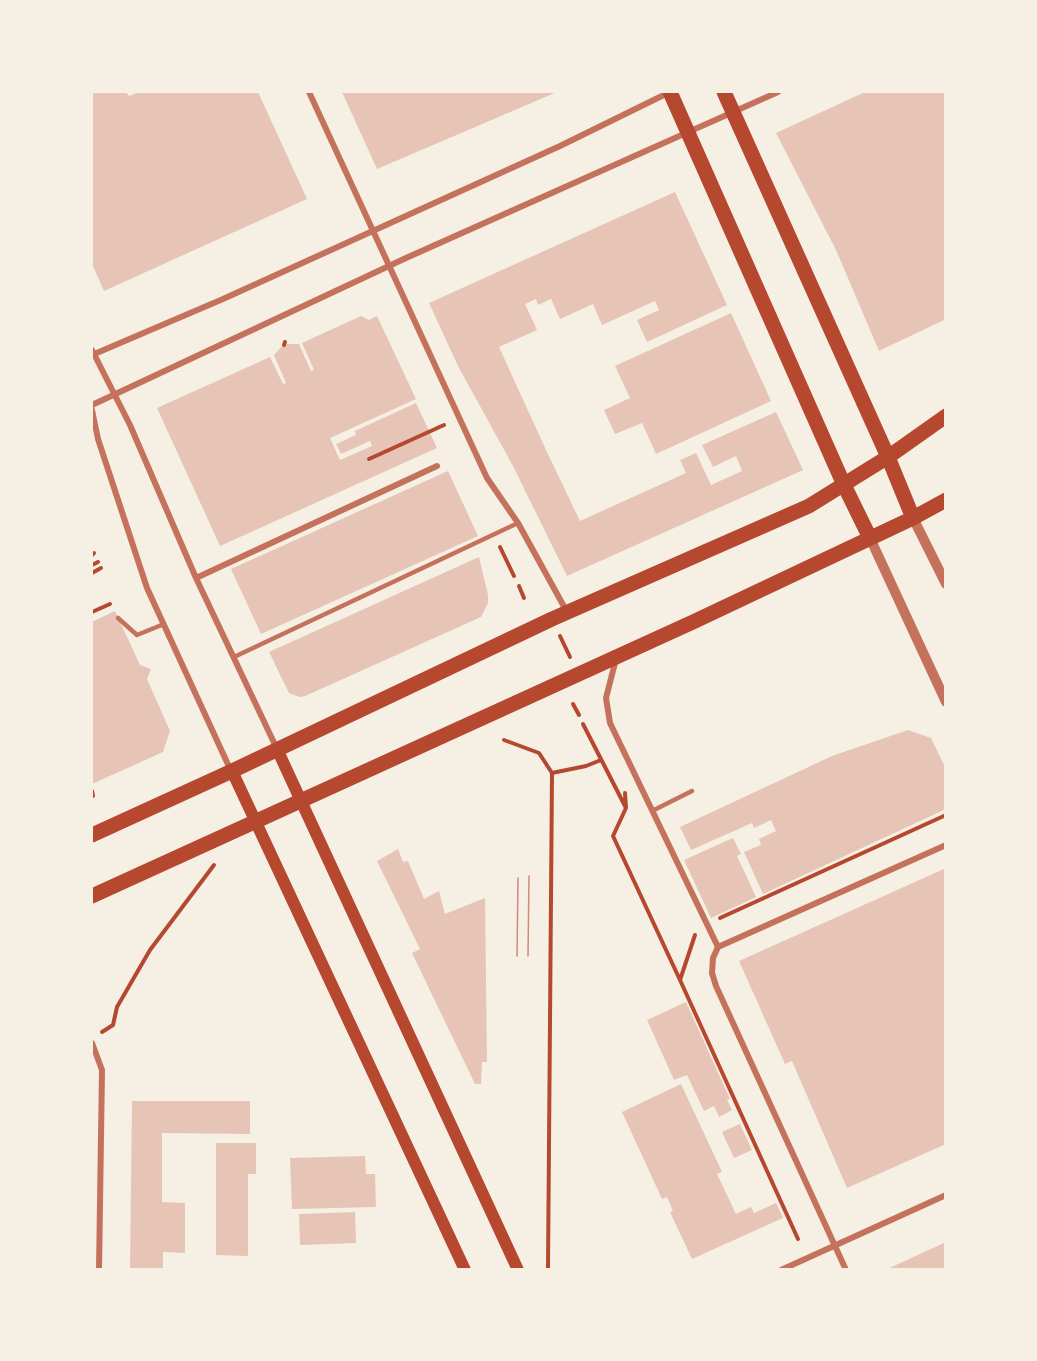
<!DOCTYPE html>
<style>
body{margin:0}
#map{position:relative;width:1037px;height:1361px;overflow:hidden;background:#f6efe4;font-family:"Alegreya Sans",sans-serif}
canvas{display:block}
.frame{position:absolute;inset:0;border:93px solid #f6efe4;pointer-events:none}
</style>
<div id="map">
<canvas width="1037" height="1361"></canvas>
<div class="frame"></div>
</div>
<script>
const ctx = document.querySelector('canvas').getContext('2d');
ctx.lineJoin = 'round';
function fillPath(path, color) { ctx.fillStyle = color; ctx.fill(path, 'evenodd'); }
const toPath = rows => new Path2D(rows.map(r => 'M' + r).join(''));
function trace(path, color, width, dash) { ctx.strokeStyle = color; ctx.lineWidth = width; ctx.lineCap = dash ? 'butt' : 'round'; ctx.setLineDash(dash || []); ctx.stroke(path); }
fillPath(toPath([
 [92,92,126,92,129,96,139,92,258,92,307,199,104,291,92,264],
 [342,92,557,92,377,169],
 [865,92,946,92,946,319,879,351,836,250,776,133],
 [675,192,727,305,647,342,637,320,659,310,655,301,602,325,593,304,560,319,551,299,538,305,536,299,525,304,537,330,499,347,546,450,580,521,686,473,680,460,696,453,711,485,742,471,736,456,713,467,702,445,776,412,803,470,567,576,513,466,458,366,429,303],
 [731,313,771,401,656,454,642,423,615,434,604,410,630,398,615,366],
 [361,316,369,320,377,316,416,399,330,438,340,460,372,446,370,441,341,454,336,444,356,435,355,431,416,403,437,448,220,546,157,408,270,357,283,384,286,383,274,355,282,346,287,344,299,344,311,371,314,370,302,343],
 [448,471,478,536,261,634,231,569],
 [479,557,488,595,488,603,481,617,305,696,300,697,289,693,269,652],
 [115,611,140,665,151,669,147,679,170,731,163,752,92,784,92,622],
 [908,730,931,738,946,769,946,809,763,894,744,852,761,845,759,839,776,831,771,820,754,828,752,823,691,850,680,827,832,756],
 [733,838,741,854,737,856,756,897,711,918,684,860],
 [398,849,403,862,408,861,424,899,439,891,445,914,485,898,487,1062,482,1062,481,1084,475,1084,412,953,420,949,377,861],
 [946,868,946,1144,847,1188,792,1061,785,1064,739,961],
 [686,1002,730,1099,727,1100,732,1110,719,1117,714,1106,704,1111,687,1075,674,1080,647,1020],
 [681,1084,722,1172,717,1174,736,1214,751,1207,754,1213,776,1203,783,1218,692,1259,670,1212,673,1211,667,1197,662,1199,622,1112],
 [132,1101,250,1101,250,1134,162,1133,162,1202,185,1203,185,1253,163,1252,163,1270,130,1270],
 [740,1124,752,1150,734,1158,722,1132],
 [216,1143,256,1143,256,1174,248,1174,248,1256,216,1255],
 [365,1156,366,1174,375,1174,376,1207,292,1209,290,1158],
 [355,1212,356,1243,300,1245,299,1214],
 [946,1242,946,1270,885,1270]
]), '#e6c5b7');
trace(toPath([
 [284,345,285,342],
 [369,459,444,425],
 [500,547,514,576],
 [92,555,94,553],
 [92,565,98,562],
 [92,573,101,568],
 [519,586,524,598],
 [92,612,110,604],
 [560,636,570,657],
 [573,704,579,715],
 [583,724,626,808,613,836,680,980],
 [504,740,539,753,552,773],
 [92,791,93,796],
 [625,793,626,808],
 [720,918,946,815],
 [695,935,680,980,798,1239],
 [102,1032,113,1025,117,1007,150,950,214,865],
 [548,1268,552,773,586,766,601,760]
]), '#b5482f', 4);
trace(toPath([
 [118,618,137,635,164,624],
 [234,657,518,523],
 [652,811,692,791]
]), '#c5725c', 4.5);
trace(toPath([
 [309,92,487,478,518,523,567,612],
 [92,350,130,425,196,578,277,749],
 [92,355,223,299,560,146,670,92],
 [92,405,406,258,778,92],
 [92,410,98,439,147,588,231,771],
 [196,578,437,466],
 [616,659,606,698,610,723,718,947],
 [718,947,713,958,712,973,716,986,846,1270],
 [718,947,946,845],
 [92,1043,102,1070,99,1270],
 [781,1270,946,1195]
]), '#c5725c', 6);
trace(toPath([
 [913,518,946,584],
 [870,538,946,702]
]), '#c5725c', 10);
trace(toPath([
 [277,749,518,1270],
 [232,771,465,1270]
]), '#b5482f', 12);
trace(toPath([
 [670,92,844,485,870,538],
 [724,92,888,457,913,518],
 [92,835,232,771,552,619,809,506,888,457,946,416],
 [92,896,693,622,913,518,946,500]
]), '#b5482f', 15);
trace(toPath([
 [517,956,518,878],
 [528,956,529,876]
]), '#cf8b77', 1.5);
</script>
